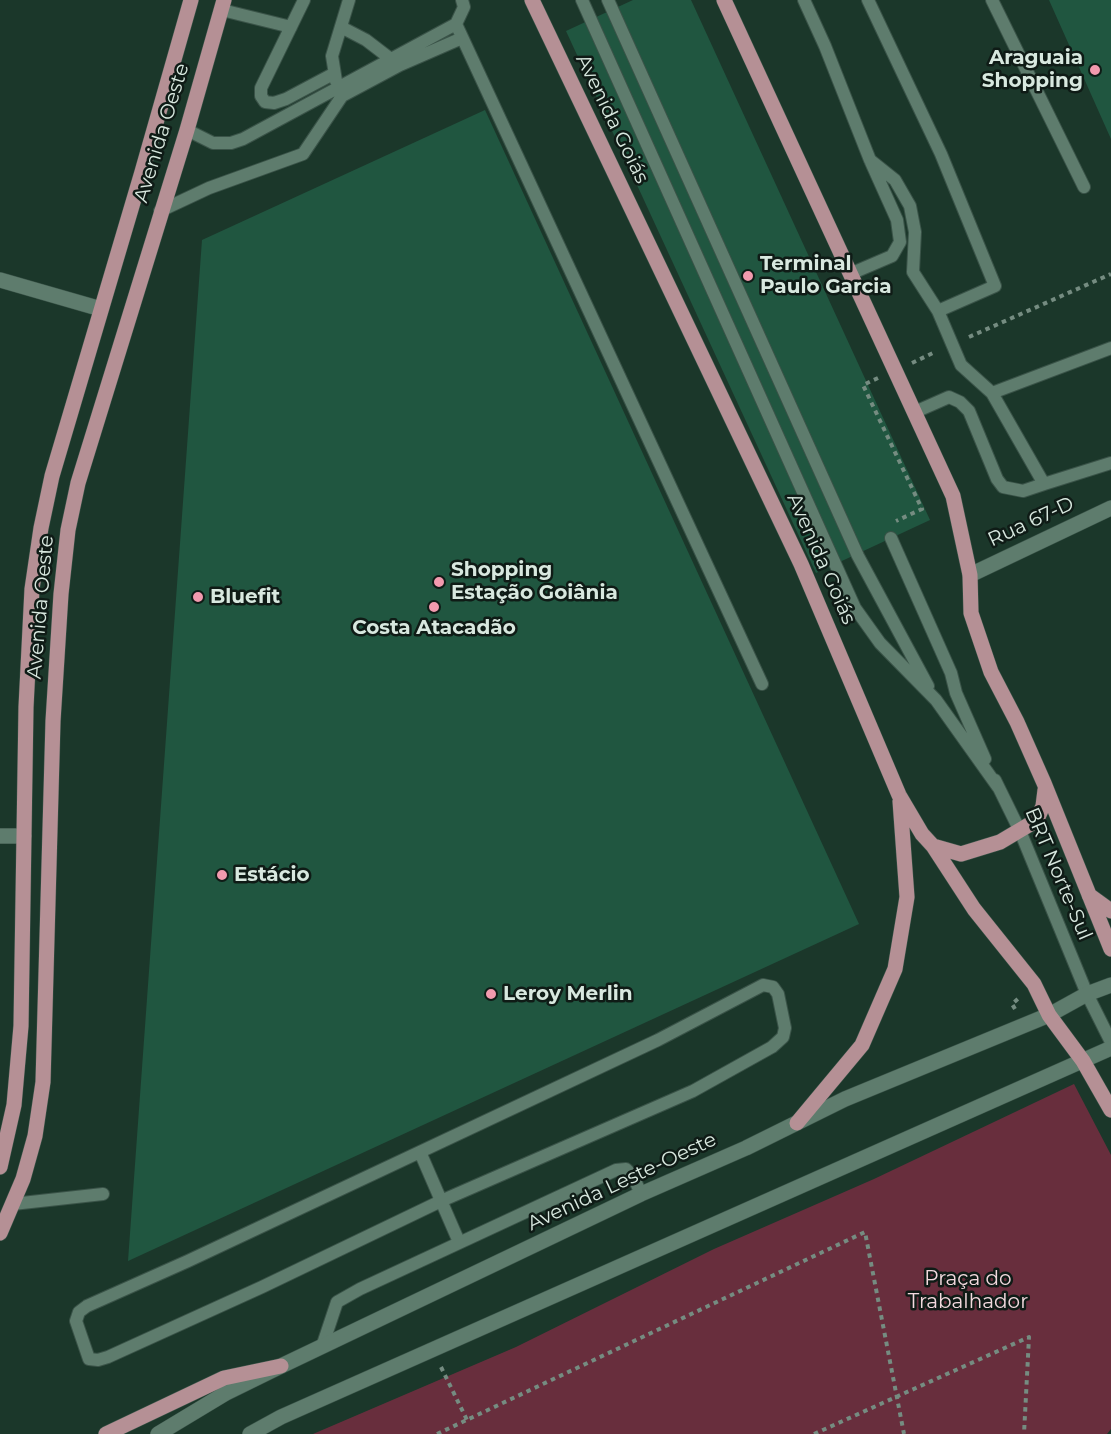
<!DOCTYPE html>
<meta charset="utf-8">
<style>
body{margin:0}
canvas{display:block;background:#1b372a}
</style>
<canvas width="1111" height="1434"></canvas>
<script>
const ctx = document.querySelector('canvas').getContext('2d');
ctx.lineJoin = 'round';
function fillPath(path, color) { ctx.fillStyle = color; ctx.fill(path, 'evenodd'); }
const toPath = rows => new Path2D(rows.map(r => 'M' + r).join(''));
function trace(path, color, width, dash) { ctx.strokeStyle = color; ctx.lineWidth = width; ctx.lineCap = dash ? 'butt' : 'round'; ctx.setLineDash(dash || []); ctx.stroke(path); }
function label(font, color, halo, rows, align = 'center') {
  ctx.font = font + ' Montserrat,sans-serif'; ctx.lineWidth = 5; ctx.setLineDash([]); ctx.textBaseline = 'middle'; ctx.strokeStyle = halo; ctx.fillStyle = color; for (const [text, x, y, turn = 0] of rows) {
    ctx.save(); ctx.translate(x, y); ctx.rotate((+turn || 0) * Math.PI / 180); ctx.textAlign = isNaN(turn) ? turn : align; if (halo) ctx.strokeText(text, 0, 0); ctx.fillText(text, 0, 0); ctx.restore();
  }
}
fillPath(toPath([
 [1074,1084,1111,1155,1111,1429,1107,1434,313,1434,516,1347,714,1249,874,1179]
]), '#682e3d');
fillPath(toPath([
 [633,0,691,0,930,520,816,573,566,31],
 [1049,0,1111,0,1111,139],
 [485,110,859,924,128,1261,202,240]
]), '#205640');
const service = toPath([
 [304,0,261,88,261,96,265,102,274,103,286,99,333,74],
 [462,0,464,7,456,24,762,684],
 [582,0,855,608,880,643,936,700,998,787],
 [608,0,858,556,928,686],
 [804,0,825,46,870,160,897,220,900,242,892,256,850,274],
 [868,0,941,154,995,286,938,311],
 [992,0,1084,187],
 [222,10,291,27],
 [341,27,366,40,396,63],
 [336,81,332,56,349,0],
 [187,130,213,143,231,143,243,139,456,24],
 [870,160,895,180,910,206,915,232,913,272,938,311,961,365,992,393,1044,484,1111,463],
 [160,211,209,188,303,154,342,96,400,65,462,38],
 [992,393,1111,348],
 [915,412,949,397,960,402,969,411,997,479,1003,487,1023,491,1044,484],
 [891,538,951,673,956,693,985,759],
 [995,780,1020,831,1087,994,1111,1042],
 [763,985,773,987,778,994,785,1028,783,1037,772,1047,693,1091,441,1201,262,1287,108,1357,98,1360,89,1359,76,1321,79,1312,87,1306,188,1261,658,1040,763,985],
 [420,1152,459,1242],
 [13,1204,103,1194],
 [322,1347,337,1302,360,1289,616,1170,626,1169,633,1176,641,1194]
]);
const minor = toPath([
 [0,280,101,309],
 [970,575,1111,508],
 [0,836,24,836]
]);
const secondary = toPath([
 [158,1434,226,1393,281,1366,641,1194,746,1148,845,1099,1049,1015,1087,994,1111,985],
 [250,1434,281,1417,1111,1048]
]);
const primary = toPath([
 [532,0,801,564,899,795,922,834,933,846,974,909,1034,984,1049,1015,1083,1061,1111,1110],
 [724,0,953,496,970,575,971,613,991,672,1017,722,1044,783,1111,949],
 [933,846,961,854,1000,842,1032,823,1038,817,1043,806,1045,790],
 [1089,895,1111,911],
 [797,1123,862,1045,895,969,907,897,900,801],
 [0,1167,14,1105,21,1026,26,707,32,589,41,528,52,476,142,172,191,0],
 [0,1233,23,1179,35,1136,43,1082,53,721,61,594,68,530,78,483,187,130,224,0],
 [106,1434,224,1378,281,1366]
]);
trace(service, '#3a5348', 14);
trace(minor, '#3a5348', 16);
trace(secondary, '#3a5348', 16);
trace(primary, '#3a5348', 16);
trace(toPath([
 [969,337,1111,274],
 [912,363,935,352],
 [878,378,863,385,922,509,896,521],
 [1015,1009,1012,1004,1020,997],
 [441,1367,467,1420],
 [437,1434,865,1232,904,1434],
 [814,1434,1029,1337,1024,1434]
]), '#758c81', 4, [4.5, 4.5]);
trace(service, '#5e7c6d', 12);
trace(minor, '#5e7c6d', 15);
trace(secondary, '#5e7c6d', 15);
trace(primary, '#b59095', 15);
for (const [x, y, r, color] of [
 [1095,70,6,"#f29aae"],
 [748,276,6,"#f29aae"],
 [439,582,6,"#f29aae"],
 [198,597,6,"#f29aae"],
 [434,607,6,"#f29aae"],
 [222,875,6,"#f29aae"],
 [491,994,6,"#f29aae"]
]) { const dot = new Path2D(); dot.arc(x, y, r, 0, 2 * Math.PI); ctx.fillStyle = color; ctx.fill(dot); trace(dot, '#0f1b16', 2); }
label('bold 20px', '#d8e8df', '#0f1b16', [
 ["Araguaia",1083,58,"right"],
 ["Shopping",1083,81,"right"],
 ["Terminal",760,264],
 ["Paulo Garcia",760,287],
 ["Shopping",451,570],
 ["Estação Goiânia",451,593],
 ["Bluefit",210,597],
 ["Costa Atacadão",434,628,"center"],
 ["Estácio",234,875],
 ["Leroy Merlin",503,994]
], 'left');
label('20px', '#d8e8df', '#0f1b16', [
 ["Avenida Goiás",612,119,64],
 ["Avenida Oeste",162,133,-73],
 ["Rua 67-D",1031,522,-25],
 ["Avenida Goiás",821,559,66],
 ["Avenida Oeste",41,607,-85],
 ["BRT Norte-Sul",1058,874,67],
 ["Avenida Leste-Oeste",622,1182,-25]
]);
label('20px', '#f3d9de', '#0f1b16', [
 ["Praça do",968,1279],
 ["Trabalhador",968,1302]
]);
</script>
